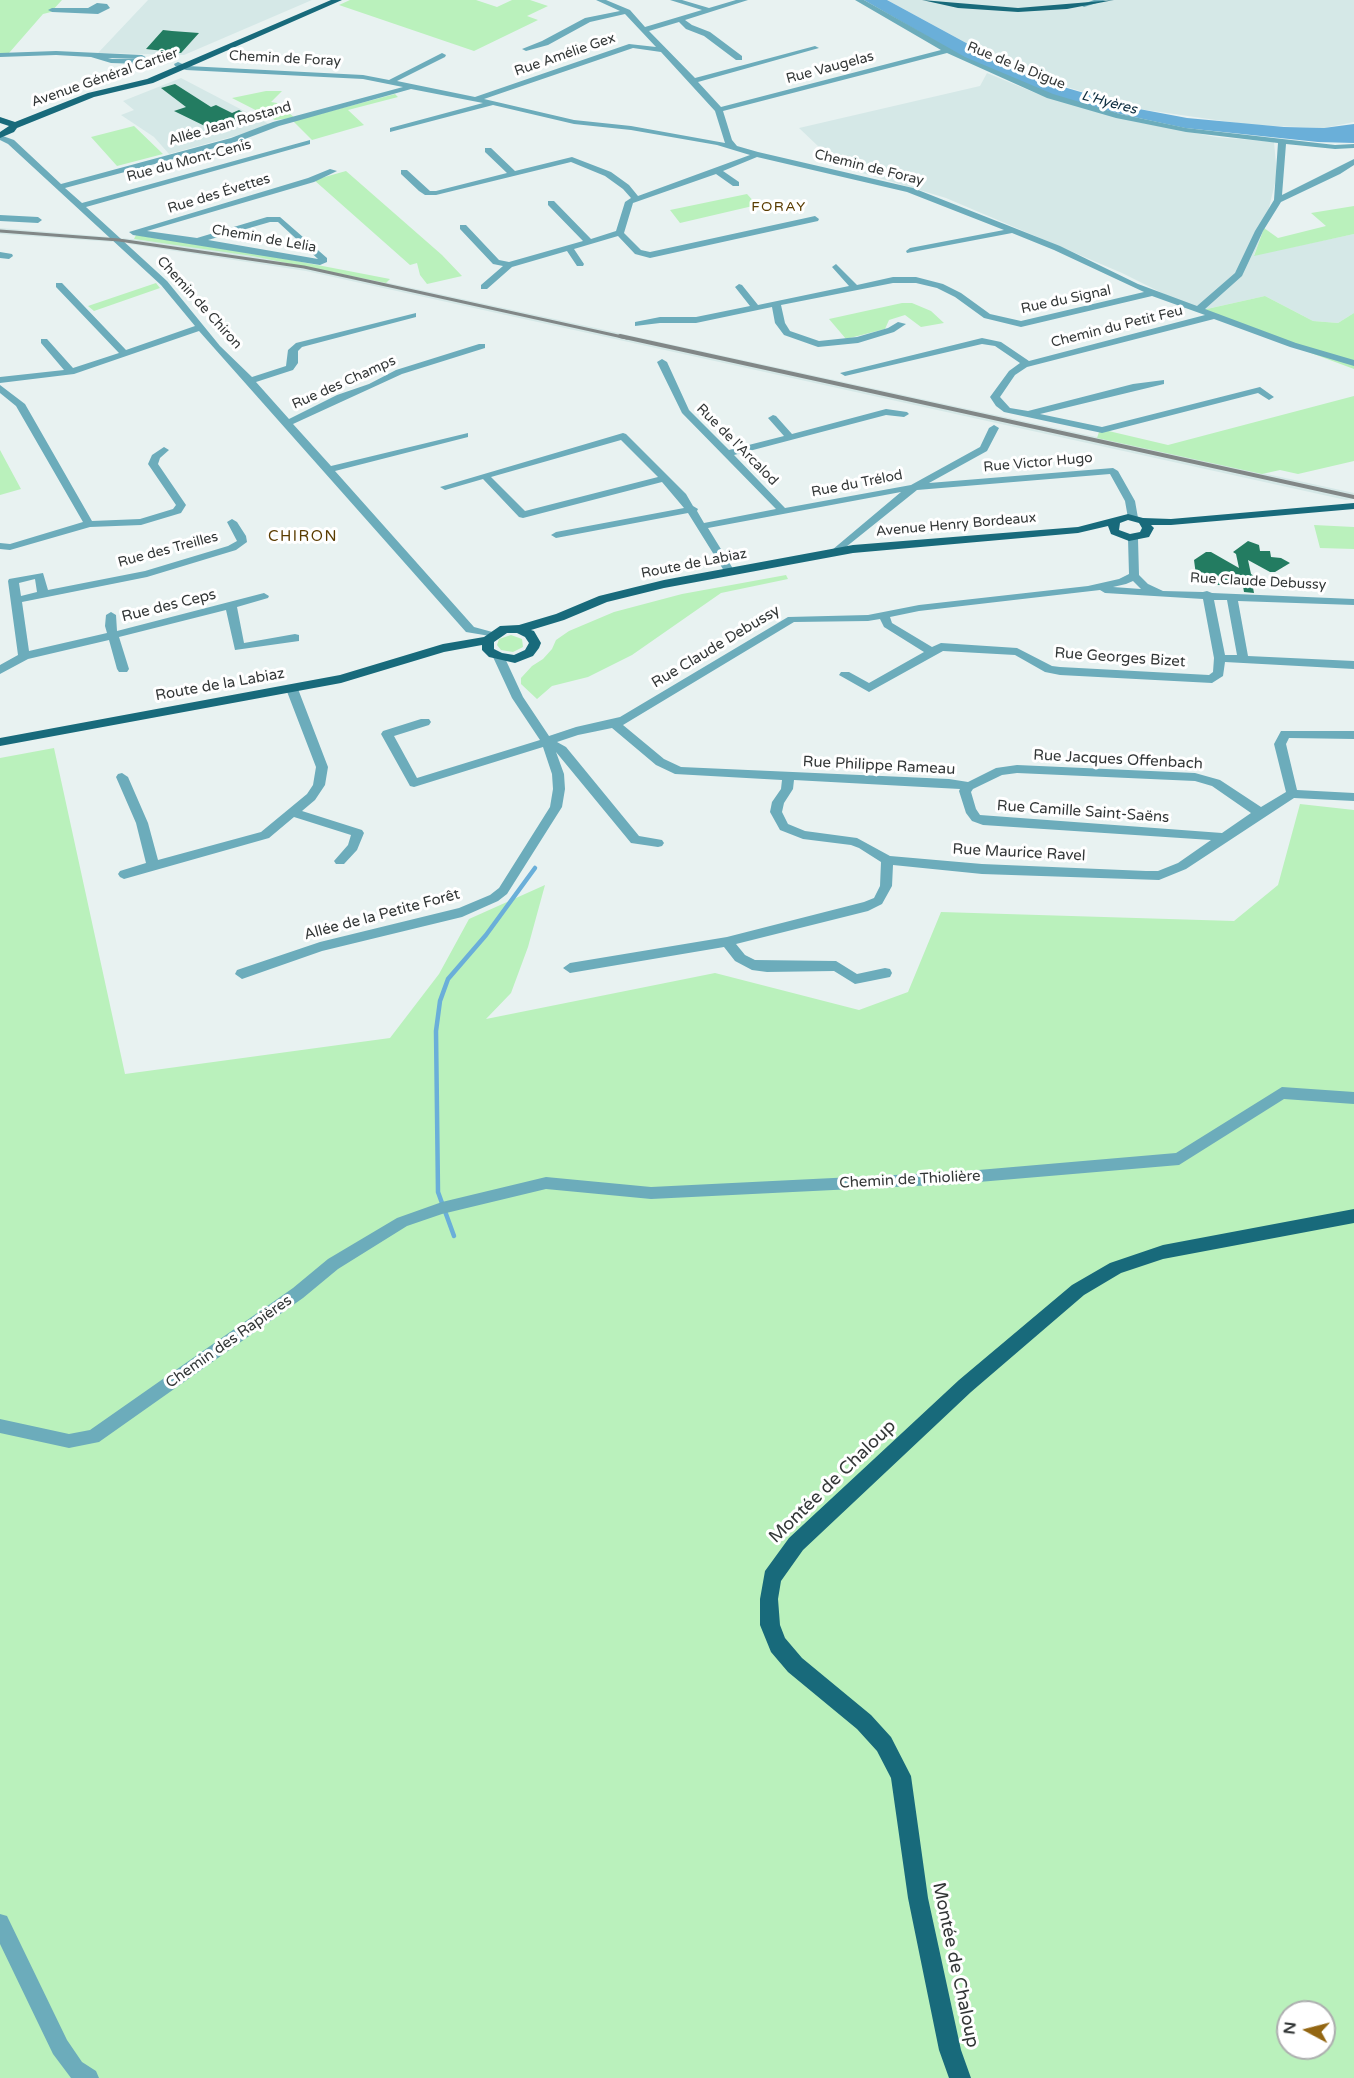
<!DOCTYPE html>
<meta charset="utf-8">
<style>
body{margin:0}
#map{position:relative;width:1354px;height:2078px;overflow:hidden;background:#e8f2f1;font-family:"Varela Round",sans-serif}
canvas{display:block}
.north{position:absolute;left:1276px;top:2000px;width:60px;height:60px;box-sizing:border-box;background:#fff;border:2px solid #adafaf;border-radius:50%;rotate:277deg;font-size:16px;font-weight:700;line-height:24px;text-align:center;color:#333737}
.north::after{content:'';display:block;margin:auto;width:21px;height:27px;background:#936612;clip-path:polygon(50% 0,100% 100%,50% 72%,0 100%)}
</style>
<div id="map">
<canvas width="1354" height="2078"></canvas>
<div class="north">N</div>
</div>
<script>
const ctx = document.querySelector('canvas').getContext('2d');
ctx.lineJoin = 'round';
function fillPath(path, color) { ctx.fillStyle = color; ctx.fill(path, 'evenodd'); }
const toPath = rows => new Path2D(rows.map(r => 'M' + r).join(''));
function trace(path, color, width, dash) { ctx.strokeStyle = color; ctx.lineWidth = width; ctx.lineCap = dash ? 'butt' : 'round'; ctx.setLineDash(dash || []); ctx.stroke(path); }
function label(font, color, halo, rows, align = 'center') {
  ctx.font = font + ' "Varela Round",sans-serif'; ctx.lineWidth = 6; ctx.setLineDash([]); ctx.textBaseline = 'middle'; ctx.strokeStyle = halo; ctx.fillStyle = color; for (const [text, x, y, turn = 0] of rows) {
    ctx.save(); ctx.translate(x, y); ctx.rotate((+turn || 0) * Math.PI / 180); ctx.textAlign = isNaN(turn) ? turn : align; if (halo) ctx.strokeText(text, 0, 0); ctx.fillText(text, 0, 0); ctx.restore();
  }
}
fillPath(toPath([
 [148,0,312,0,184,55,98,53],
 [887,0,1354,0,1354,122,1324,128,1251,125,1139,109,1067,87,992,57],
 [987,73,1038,94,1132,121,1216,137,1274,142,1277,175,1264,228,1254,255,1354,234,1354,313,1338,323,1313,321,1265,296,1198,311,1122,273,946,198,839,166,799,128,980,86],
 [181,78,269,124,246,133,169,154,154,137,121,115,134,110,123,101],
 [0,228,110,237,113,242,0,234],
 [122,238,193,246,311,266,1354,493,1354,499,1346,500,306,271,129,244]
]), '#d5e8e7');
fillPath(toPath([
 [0,0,62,0,51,12,43,14,9,53,0,53],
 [350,0,476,0,497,7,512,0,530,0,548,6,527,16,538,20,474,51,339,5],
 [266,91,282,91,271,102,277,103,295,118,275,120,232,98],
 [395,94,398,97,348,110,364,125,312,140,293,121],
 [134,126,163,154,117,166,91,137],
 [346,171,442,255,462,276,427,284,420,275,417,263,410,265,314,180],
 [747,194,757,205,680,223,670,210],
 [1354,206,1354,234,1254,256,1264,228,1278,238,1326,226,1311,213],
 [136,235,281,258,390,279,386,283,252,256,134,239],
 [156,283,160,288,94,311,88,306],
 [1265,296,1313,321,1338,323,1354,313,1354,369,1198,311],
 [902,303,912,303,931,311,944,323,921,327,905,315,889,320,885,329,846,339,829,319],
 [1354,396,1354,461,1298,474,1280,470,1262,474,1097,438,1100,429,1168,445],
 [0,450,21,489,0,495],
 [1314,525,1354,527,1354,549,1320,548],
 [786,575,788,579,721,593,632,655,588,677,552,686,537,699,521,684,521,678,532,666,543,659,552,649,556,640,569,631,614,612,682,594],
 [511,635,522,639,523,647,513,652,501,650,497,645,499,639],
 [54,748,125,1074,390,1038,439,974,469,919,545,885,528,947,511,993,486,1019,715,973,859,1010,908,992,941,912,1234,921,1278,885,1300,804,1354,810,1354,2078,0,2078,0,758],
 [1288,2012,1324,2012,1324,2048,1288,2048]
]), '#baf1bc');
fillPath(toPath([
 [864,0,887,0,992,57,1067,88,1139,109,1187,118,1284,127,1324,128,1354,124,1354,143,1318,142,1185,128,1120,114,1058,97,968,60]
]), '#6aafd9');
trace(toPath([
 [454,1236,438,1192,436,1031,440,1001,448,979,486,935,535,868]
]), '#6aafd9', 4.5);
fillPath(toPath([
 [163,30,172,31,199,33,181,53,146,49],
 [175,84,211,107,216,105,232,113,239,110,252,117,238,123,233,120,211,129,174,111,186,107,161,88],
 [1248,541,1259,545,1260,551,1270,551,1271,557,1281,558,1290,563,1275,572,1270,572,1248,560,1251,574,1254,576,1251,577,1254,593,1244,592,1243,586,1232,586,1225,582,1220,585,1213,585,1196,575,1194,560,1206,552,1211,552,1239,568,1236,554,1233,552]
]), '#237c61');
fillPath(toPath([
 [596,0,606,0,630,10,645,27,702,10,670,0,682,0,709,8,736,0,748,0,685,20,692,25,710,32,742,56,742,60,736,60,704,36,686,29,679,22,649,31,695,78,815,46,819,48,698,82,721,107,941,50,855,0,864,0,965,57,1053,94,1120,114,1186,128,1335,145,1354,144,1354,148,1335,149,1286,144,1282,195,1354,159,1354,165,1340,174,1281,202,1263,231,1242,276,1205,309,1296,343,1354,360,1354,366,1290,347,1214,319,1027,367,1015,375,1000,397,1010,408,1028,411,1133,384,1164,380,1164,384,1040,414,1102,427,1260,387,1274,397,1269,400,1258,393,1102,433,1004,412,996,406,990,397,1009,371,1020,363,995,346,982,344,845,376,840,373,982,338,1001,342,1029,361,1205,315,1152,296,1021,327,984,318,955,297,937,288,916,283,893,283,781,305,785,323,790,331,819,341,857,337,888,328,898,322,906,324,894,332,858,343,818,347,784,335,775,323,772,307,696,323,660,323,635,326,635,322,660,317,696,317,750,306,735,287,739,284,742,285,758,305,849,286,832,267,836,264,857,285,893,277,916,277,943,284,961,293,990,314,1021,321,1144,292,1054,250,1012,233,907,253,906,251,910,248,1004,230,907,192,757,157,723,171,739,182,739,186,733,186,716,174,633,203,624,233,641,250,650,252,815,216,819,219,818,221,650,258,635,254,618,236,574,249,584,264,583,266,577,266,567,251,512,267,487,289,481,289,481,285,503,266,493,264,460,229,460,225,466,225,499,260,509,262,583,241,548,205,548,201,554,201,591,239,616,231,625,202,631,198,623,189,605,176,571,162,436,195,425,195,419,191,401,174,401,170,407,170,430,191,436,191,507,173,485,152,485,148,491,148,515,171,572,157,611,172,629,185,638,196,750,155,717,145,631,130,574,124,493,105,390,132,390,128,483,103,411,89,279,126,237,142,65,188,82,203,310,140,310,144,86,207,167,281,220,346,252,377,286,366,288,350,296,343,416,313,416,317,302,347,298,351,298,363,293,370,256,382,289,419,337,395,369,384,396,370,479,344,485,344,485,348,402,374,293,424,331,466,468,433,468,437,335,471,474,627,496,633,496,637,466,632,199,331,74,374,0,383,0,377,64,370,41,343,41,339,47,339,73,368,119,353,56,287,56,283,62,283,126,350,195,326,161,285,8,144,0,140,0,135,14,140,61,184,231,138,273,122,403,87,363,79,186,70,175,66,174,64,178,62,187,66,363,75,389,80,442,53,446,55,445,57,397,81,475,97,629,44,656,47,625,14,590,22,548,45,526,51,522,49,542,41,585,18,620,11,596,0],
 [633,48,661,52,715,111,725,143,631,126,574,120,484,99,633,48],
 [947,53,1047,98,1116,118,1186,132,1278,143,1274,200,1255,231,1235,273,1197,306,1138,284,1060,246,913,188,758,152,737,146,732,140,723,111,947,53],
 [1094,0,1106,0,1084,7,1080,5,1094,0],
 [97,3,107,4,110,8,98,14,52,12,48,10,52,8,88,8,97,3],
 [56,51,142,55,149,59,139,64,111,63,91,57,56,55,0,57,0,53,56,51],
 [108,58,139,59,112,59,108,58],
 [330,169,337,171,314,182,147,231,197,238,267,217,280,217,327,258,327,262,320,265,133,235,129,232,308,178,330,169],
 [270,222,278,222,318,259,208,240,270,222],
 [0,215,38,217,42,220,38,223,0,221,0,215],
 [0,252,12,254,13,256,9,259,0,258,0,252],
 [662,359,667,362,689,410,729,450,784,436,768,418,773,415,776,416,792,434,886,409,907,412,909,414,904,417,886,415,734,455,785,508,911,485,980,447,989,428,994,425,999,428,987,451,929,483,1113,468,1118,471,1135,501,1138,518,1133,521,1128,518,1125,501,1110,474,917,490,836,555,831,552,832,550,901,492,708,528,735,572,730,575,726,574,688,513,556,538,551,535,556,532,684,508,662,482,523,518,519,517,483,479,445,490,440,487,623,433,626,434,686,494,693,506,698,509,697,511,704,523,776,509,682,413,657,362,662,359],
 [621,440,658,477,525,511,491,477,621,440],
 [0,385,25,404,92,521,140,519,173,509,176,505,148,464,152,455,164,447,169,450,160,458,158,464,186,505,181,513,141,525,90,527,10,550,0,549,0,543,10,544,83,522,16,406,0,393,0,385],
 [232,519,237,522,246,536,247,542,236,550,147,577,22,602,29,651,107,633,105,626,106,615,111,612,116,615,117,631,264,593,269,596,268,598,237,607,244,643,295,634,299,635,299,641,235,650,226,610,119,637,129,669,127,672,119,672,117,669,109,640,28,659,0,674,0,665,18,655,8,581,9,579,43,573,48,590,145,571,228,546,237,541,227,522,232,519],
 [35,579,37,592,21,596,19,583,35,579],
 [1133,536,1138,539,1139,575,1148,584,1163,591,1203,592,1207,591,1212,593,1354,599,1354,605,1238,601,1248,656,1354,661,1354,669,1225,662,1223,676,1212,683,1060,675,1045,672,1015,655,943,651,869,692,839,675,841,672,849,672,869,683,924,652,884,627,880,619,868,621,794,622,623,725,664,759,681,767,949,779,968,782,996,768,1017,765,1195,773,1220,780,1261,807,1286,792,1274,744,1281,731,1354,731,1354,739,1289,738,1286,744,1297,790,1354,793,1354,801,1294,798,1186,869,1159,880,982,874,893,865,892,886,882,904,868,911,736,944,745,955,755,960,836,961,857,974,885,968,890,969,892,973,890,977,855,984,834,971,767,972,752,970,735,961,724,947,570,973,563,968,570,963,727,937,864,902,874,898,880,886,881,862,859,848,851,845,803,839,780,830,770,812,772,802,781,789,782,780,675,774,656,765,612,728,578,735,557,742,566,747,639,836,662,840,664,843,662,846,658,847,631,843,556,752,564,774,565,789,562,807,507,894,498,901,462,917,322,951,242,979,235,974,237,970,320,942,459,908,490,895,499,888,550,807,553,789,552,774,543,747,414,787,410,786,381,734,383,731,421,719,429,719,431,722,429,725,394,736,417,778,540,740,512,698,493,657,495,654,503,654,523,697,549,736,576,727,620,717,788,617,868,615,919,605,1088,586,1119,579,1129,574,1128,539,1133,536],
 [1133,581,1141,589,1113,587,1126,584,1133,581],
 [1100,590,1105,593,1203,599,1214,658,1213,672,1209,675,1060,667,1052,666,1017,648,941,643,932,647,892,623,890,617,919,611,1100,590],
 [1214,600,1227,600,1237,655,1225,655,1214,600],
 [1017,773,1195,781,1212,786,1251,813,1222,833,980,815,976,809,971,792,973,789,1002,775,1017,773],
 [794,780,960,789,959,791,966,813,972,821,983,825,1211,840,1178,863,1158,871,1146,871,982,864,890,856,857,838,805,831,788,824,782,812,784,803,793,789,794,780],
 [292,685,298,689,328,767,325,785,315,800,302,811,362,830,364,833,357,850,344,864,336,864,334,861,348,845,351,835,294,817,269,838,124,879,120,877,118,874,120,871,146,863,136,823,116,777,118,774,122,773,128,777,148,823,158,860,261,832,307,794,313,785,316,767,286,689,292,685],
 [1282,1087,1354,1092,1354,1104,1284,1099,1179,1165,955,1184,651,1199,546,1189,442,1214,407,1226,338,1269,303,1298,99,1442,69,1448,0,1433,0,1419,69,1434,90,1430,293,1288,328,1259,397,1218,442,1202,546,1177,651,1187,955,1172,1176,1153,1282,1087],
 [0,1914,7,1916,67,2040,82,2062,96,2071,99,2078,71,2078,53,2054,0,1944,0,1914]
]), '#6cacbb');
fillPath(toPath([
 [331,0,342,0,153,83,94,97,17,128,14,132,0,138,0,132,9,126,0,123,0,117,15,122,88,93,147,79,331,0],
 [922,0,1018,8,1114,0,1067,9,1018,12,958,8,922,0],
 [1354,503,1354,509,1171,525,1151,525,1154,528,1149,537,1129,541,1111,534,1108,526,1078,533,853,553,664,588,607,602,564,620,531,630,534,631,541,643,539,648,533,656,515,663,489,657,482,650,482,645,444,652,341,683,0,746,0,738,340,675,443,644,484,637,500,626,519,625,556,614,599,596,664,580,853,545,1078,527,1128,514,1143,518,1171,519,1354,503],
 [1128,520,1139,523,1142,528,1140,532,1130,534,1119,530,1120,523,1128,520],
 [507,633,517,633,525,637,529,643,525,650,514,655,502,653,494,649,494,642,507,633],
 [1354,1209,1354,1223,1163,1259,1121,1273,1084,1295,971,1392,803,1550,781,1581,778,1599,780,1625,785,1638,802,1658,871,1715,891,1737,911,1776,928,1898,961,2050,971,2078,949,2078,939,2050,908,1898,891,1778,877,1751,857,1729,788,1672,771,1652,760,1625,760,1599,765,1571,789,1538,959,1380,1072,1285,1110,1263,1163,1245,1354,1209]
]), '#186a7b');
trace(toPath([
 [0,231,119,240,304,267,627,338]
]), '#818787', 3);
trace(toPath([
 [620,336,1354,497]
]), '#818787', 4);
label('14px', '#333737', '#fff', [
 ["Rue Amélie Gex",565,55,-19],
 ["Chemin de Foray",285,59,3],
 ["Rue de la Digue",1016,66,22],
 ["Rue Vaugelas",830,68,-15],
 ["Avenue Général Cartier",105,78,-19],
 ["Allée Jean Rostand",230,124,-16],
 ["Rue du Mont-Cenis",189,161,-15],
 ["Chemin de Foray",869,168,14],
 ["Rue des Évettes",219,194,-17],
 ["Chemin de Lelia",264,239,10],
 ["Rue du Signal",1066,300,-12],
 ["Chemin de Chiron",199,303,48],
 ["Chemin du Petit Feu",1117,327,-14],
 ["Rue des Champs",344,383,-24],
 ["Rue de l'Arcalod",737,445,45],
 ["Rue Victor Hugo",1038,463,-5],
 ["Rue du Trélod",857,484,-11],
 ["Avenue Henry Bordeaux",956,525,-5],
 ["Rue des Treilles",168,550,-15],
 ["Route de Labiaz",694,564,-11],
 ["Rue Claude Debussy",1258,582,3]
]);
label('italic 14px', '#0f2e40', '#fff', [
 ["L'Hyères",1109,103,15]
]);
ctx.letterSpacing = '1.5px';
label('14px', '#5a3c00', '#fff', [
 ["FORAY",779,207]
]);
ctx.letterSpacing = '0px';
ctx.letterSpacing = '1.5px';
label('15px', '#5a3c00', '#fff', [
 ["CHIRON",303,537]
]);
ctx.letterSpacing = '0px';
label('15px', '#333737', '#fff', [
 ["Rue des Ceps",169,606,-14],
 ["Rue Claude Debussy",716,647,-31],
 ["Rue Georges Bizet",1120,658,4],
 ["Route de la Labiaz",220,685,-10],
 ["Rue Jacques Offenbach",1118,760,3],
 ["Rue Philippe Rameau",879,766,3],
 ["Rue Camille Saint-Saëns",1083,812,4],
 ["Rue Maurice Ravel",1019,853,3],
 ["Allée de la Petite Forêt",382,915,-15],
 ["Chemin de Thiolière",910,1180,-3],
 ["Chemin des Rapières",229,1342,-35]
]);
label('18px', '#333737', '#fff', [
 ["Montée de Chaloup",833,1482,-44],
 ["Montée de Chaloup",955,1965,78]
]);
</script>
